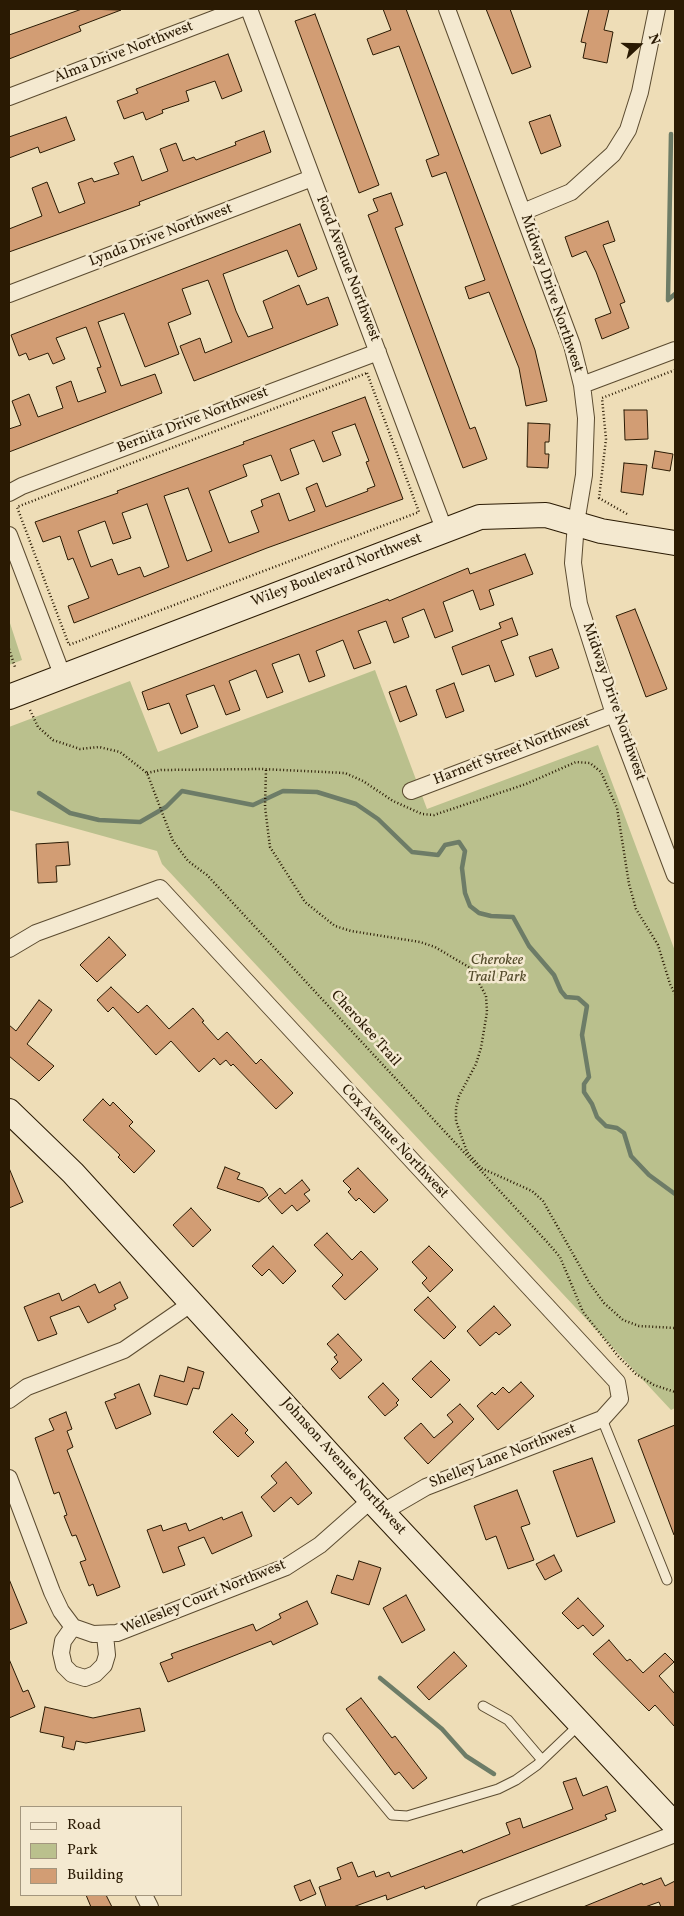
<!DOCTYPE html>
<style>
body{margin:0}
#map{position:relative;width:684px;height:1916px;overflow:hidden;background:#eeddb7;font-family:Vollkorn,serif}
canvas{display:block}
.frame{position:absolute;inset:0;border:10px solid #2a1a03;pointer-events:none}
.legend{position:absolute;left:20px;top:1806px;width:162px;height:90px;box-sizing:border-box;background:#f4e9d0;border:1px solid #a3967e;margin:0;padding:6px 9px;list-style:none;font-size:15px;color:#2a1a03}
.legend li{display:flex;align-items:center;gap:10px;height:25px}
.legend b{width:25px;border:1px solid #a3967e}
.north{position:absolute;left:614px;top:20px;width:50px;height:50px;-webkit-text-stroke:4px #f4e9d0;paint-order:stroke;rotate:69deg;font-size:14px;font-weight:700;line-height:20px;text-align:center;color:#2a1a03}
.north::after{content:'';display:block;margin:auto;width:18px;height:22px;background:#2a1a03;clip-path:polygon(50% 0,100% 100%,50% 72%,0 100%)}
</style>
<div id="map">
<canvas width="684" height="1916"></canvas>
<div class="frame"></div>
<ul class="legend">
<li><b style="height:6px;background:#f4e9d0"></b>Road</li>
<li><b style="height:14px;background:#bac08d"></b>Park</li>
<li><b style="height:14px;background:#d29d74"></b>Building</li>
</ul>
<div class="north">N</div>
</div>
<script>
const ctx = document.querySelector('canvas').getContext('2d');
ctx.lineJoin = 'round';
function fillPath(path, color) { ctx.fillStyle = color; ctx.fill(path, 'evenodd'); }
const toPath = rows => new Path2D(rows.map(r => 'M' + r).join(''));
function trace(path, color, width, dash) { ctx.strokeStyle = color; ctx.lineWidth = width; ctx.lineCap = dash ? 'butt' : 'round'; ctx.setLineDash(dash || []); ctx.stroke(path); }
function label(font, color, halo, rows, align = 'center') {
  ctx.font = font + ' Vollkorn,serif'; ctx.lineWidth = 5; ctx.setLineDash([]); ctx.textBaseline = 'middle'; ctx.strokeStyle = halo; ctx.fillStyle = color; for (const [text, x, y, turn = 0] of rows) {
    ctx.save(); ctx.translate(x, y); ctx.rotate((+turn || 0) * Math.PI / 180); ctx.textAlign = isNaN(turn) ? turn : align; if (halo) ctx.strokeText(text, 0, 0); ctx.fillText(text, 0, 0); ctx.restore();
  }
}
fillPath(toPath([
 [9,620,22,660,9,665],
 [375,670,427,809,598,745,675,951,675,1408,671,1410,162,864,157,851,9,810,9,727,130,681,158,752]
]), '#bac08d');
trace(toPath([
 [668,300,671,134],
 [668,300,675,294],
 [39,793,70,813,99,820,140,822,166,807,182,791,253,805,283,791,317,792,356,804,378,819,412,852,438,855,445,845,459,842,465,851,462,868,465,893,470,906,479,913,491,916,513,917,529,946,554,975,561,991,566,997,578,998,587,1006,582,1035,589,1077,584,1084,584,1092,592,1104,597,1117,606,1126,617,1128,624,1133,631,1156,649,1175,675,1194],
 [380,1678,442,1729,466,1756,494,1774]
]), '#6d7c67', 4.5);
const building = toPath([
 [82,9,121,10,79,26,81,31,9,59,9,35,82,9],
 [383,9,406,9,535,350,547,401,526,406,519,368,489,292,469,299,465,287,485,280,446,172,432,177,426,160,439,155,399,46,373,55,367,39,391,30,383,9],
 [486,9,510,9,531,67,512,74,486,9],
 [589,9,609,9,604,30,613,32,607,63,583,58,586,43,581,42,589,9],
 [315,14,379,185,359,193,295,21,315,14],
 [228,54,242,91,222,99,215,81,186,91,189,101,162,110,163,113,146,120,143,112,124,119,117,101,138,93,136,89,228,54],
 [550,115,561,146,541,154,529,122,550,115],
 [66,117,75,140,40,153,38,147,9,158,9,137,66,117],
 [264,131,271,152,139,202,140,205,9,252,9,229,42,216,32,188,47,182,59,213,85,203,78,183,92,178,94,182,119,174,114,163,133,156,142,181,168,171,160,149,176,143,183,161,194,157,196,160,236,145,235,142,264,131],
 [391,193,403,225,395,228,470,429,475,427,487,459,463,468,368,215,378,211,373,199,391,193],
 [608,221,615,241,603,245,625,302,620,304,629,328,602,339,595,319,611,313,596,272,586,251,572,257,565,237,608,221],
 [300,224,317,269,298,277,287,250,223,274,236,311,248,337,273,328,263,301,299,285,307,305,328,297,338,325,194,381,180,346,200,338,205,353,232,342,208,280,182,289,191,314,168,323,179,354,145,367,124,313,98,322,121,386,155,374,162,393,9,452,9,429,21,425,12,401,29,394,38,417,63,408,56,387,71,381,78,402,106,392,97,368,101,367,86,327,56,338,65,359,53,364,48,353,29,360,26,353,19,356,11,335,300,224],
 [365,397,403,499,267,548,74,623,68,606,89,598,73,558,68,560,60,536,43,542,35,522,118,493,117,491,244,444,243,442,365,397],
 [355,424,369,461,366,462,375,486,367,489,368,491,326,507,317,483,306,488,315,511,289,521,279,493,261,500,263,506,251,511,259,532,229,543,209,491,247,476,243,465,271,455,281,481,299,474,290,449,314,440,323,462,341,455,332,432,355,424],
 [188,488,212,551,187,561,164,496,188,488],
 [147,504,169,567,144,577,140,567,118,575,112,559,91,567,78,531,105,521,113,544,131,538,122,513,147,504],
 [624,410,647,410,648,439,625,440,624,410],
 [528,423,550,424,549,442,545,442,545,454,549,454,548,468,527,467,528,423],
 [655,451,673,454,670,471,652,468,655,451],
 [624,463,647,465,643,495,621,492,624,463],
 [525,554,533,574,489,590,494,605,480,610,473,590,443,602,453,631,435,638,424,609,402,618,409,637,394,643,386,621,358,631,371,663,354,669,343,640,316,651,325,676,309,682,299,654,272,664,283,692,267,698,256,670,229,681,240,710,226,715,214,685,186,695,198,727,181,734,169,703,148,710,142,692,388,599,389,601,468,568,470,574,525,554],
 [635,609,667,689,646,697,616,616,635,609],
 [512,618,518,635,501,641,514,675,495,682,489,665,462,675,452,647,501,628,499,623,512,618],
 [552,649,559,668,536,677,529,657,552,649],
 [454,683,464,711,446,718,436,690,454,683],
 [406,686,417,715,400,722,389,692,406,686],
 [68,842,70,865,56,866,57,882,38,883,36,844,68,842],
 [109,937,126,955,97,982,80,965,109,937],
 [111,987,138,1013,147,1005,169,1029,193,1008,204,1021,202,1022,218,1040,227,1032,256,1064,261,1059,293,1093,276,1109,233,1064,231,1066,226,1060,220,1065,214,1058,199,1072,171,1041,156,1055,113,1007,108,1012,97,1000,111,987],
 [39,1000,52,1010,27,1044,54,1066,39,1081,9,1056,9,1025,16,1031,39,1000],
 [103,1099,110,1106,113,1102,133,1122,129,1126,155,1151,134,1173,118,1157,120,1155,83,1120,103,1099],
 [225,1167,240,1173,237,1179,263,1188,268,1195,259,1202,217,1188,225,1167],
 [9,1168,23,1202,9,1208,9,1168],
 [358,1168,388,1200,374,1213,359,1198,356,1201,348,1192,351,1189,343,1181,358,1168],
 [302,1180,310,1190,304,1194,310,1201,297,1211,292,1205,282,1214,268,1198,280,1188,285,1194,302,1180],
 [191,1208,211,1230,193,1247,173,1225,191,1208],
 [327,1233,352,1260,361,1251,378,1269,345,1300,332,1286,343,1275,314,1245,327,1233],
 [273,1246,296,1271,283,1284,269,1269,262,1276,252,1266,273,1246],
 [429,1246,453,1270,430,1292,422,1283,427,1278,412,1262,429,1246],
 [120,1282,128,1298,114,1305,116,1309,88,1323,79,1306,50,1317,57,1334,38,1341,24,1307,59,1293,62,1301,95,1284,99,1293,120,1282],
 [428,1297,456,1327,444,1339,414,1310,428,1297],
 [494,1306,511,1325,499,1335,496,1332,480,1346,467,1331,494,1306],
 [338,1334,362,1360,340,1379,331,1369,338,1362,334,1357,337,1355,327,1344,338,1334],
 [431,1361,450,1380,431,1398,412,1379,431,1361],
 [188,1367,204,1372,199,1389,193,1388,187,1405,154,1396,160,1375,184,1382,188,1367],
 [521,1382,534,1396,498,1430,477,1406,492,1392,495,1395,503,1387,509,1393,521,1382],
 [383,1383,399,1400,396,1403,398,1405,385,1416,368,1397,383,1383],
 [139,1384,151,1414,116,1429,105,1402,116,1398,114,1394,139,1384],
 [460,1404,474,1419,428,1464,404,1438,421,1423,434,1438,453,1422,447,1415,460,1404],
 [66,1412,72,1429,67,1431,73,1447,67,1450,120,1587,97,1596,93,1584,89,1586,80,1562,86,1560,76,1535,72,1536,64,1516,67,1515,59,1492,54,1494,35,1438,54,1430,49,1419,66,1412],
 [232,1414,248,1430,245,1433,254,1442,238,1457,213,1432,232,1414],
 [675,1425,675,1535,674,1535,638,1440,675,1425],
 [592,1458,615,1522,577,1537,553,1471,592,1458],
 [286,1462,312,1493,298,1505,291,1497,274,1512,261,1497,277,1483,271,1476,286,1462],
 [517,1490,530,1524,521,1527,534,1560,508,1569,496,1536,486,1540,474,1506,517,1490],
 [242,1512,252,1536,212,1554,204,1537,178,1547,185,1565,163,1573,147,1530,161,1525,163,1531,186,1523,189,1531,222,1517,223,1520,242,1512],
 [554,1555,562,1571,545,1580,536,1564,554,1555],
 [359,1561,381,1568,369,1605,331,1593,337,1575,353,1580,359,1561],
 [9,1579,27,1623,9,1630,9,1579],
 [406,1595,425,1630,402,1643,383,1608,406,1595],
 [578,1598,604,1626,593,1636,583,1625,578,1629,562,1613,578,1598],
 [307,1601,318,1624,273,1645,271,1641,168,1682,160,1663,173,1658,171,1654,253,1624,256,1631,281,1618,279,1614,307,1601],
 [609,1640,627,1661,630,1659,643,1673,665,1653,674,1662,659,1676,675,1694,675,1727,655,1705,649,1711,593,1654,609,1640],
 [454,1652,467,1666,429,1700,417,1687,454,1652],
 [9,1659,23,1692,28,1690,35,1707,9,1718,9,1659],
 [361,1698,392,1738,395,1736,427,1778,413,1789,399,1772,395,1775,346,1709,361,1698],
 [45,1707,93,1718,140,1708,145,1731,86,1743,76,1741,74,1750,62,1747,64,1737,40,1732,45,1707],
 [576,1778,583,1796,607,1786,616,1811,605,1815,607,1819,579,1830,425,1889,424,1886,387,1900,386,1895,353,1907,326,1907,319,1887,341,1879,337,1868,352,1862,358,1877,374,1871,376,1877,389,1872,391,1877,462,1850,463,1853,510,1834,506,1823,520,1818,523,1828,573,1809,563,1782,576,1778],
 [661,1878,665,1886,675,1881,675,1907,661,1907,659,1902,645,1907,583,1907,642,1883,643,1885,661,1878],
 [310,1880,316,1894,300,1901,294,1886,310,1880],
 [86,1895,106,1895,112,1907,91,1907,86,1895]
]);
fillPath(building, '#d29d74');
trace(building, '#2a1a03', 1);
const lane = toPath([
 [602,1419,667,1580],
 [483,1706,508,1720,542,1760],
 [328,1738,392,1815,407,1816,498,1789,516,1780,537,1765,580,1724]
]);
const street = toPath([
 [249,9,444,529],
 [447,9,572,345,582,385,586,418,584,475,576,523,573,563,579,604,614,714,675,875],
 [9,97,240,9],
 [523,212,571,192,613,154,628,130,640,92,657,9],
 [9,294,312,178],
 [582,385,675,350],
 [9,493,22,486,378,352],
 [9,535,63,677],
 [411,791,614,714],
 [9,949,36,933,160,888,617,1382,620,1399,602,1419,426,1487,383,1512],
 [9,1400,27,1387,124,1350,192,1303],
 [9,1478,52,1592,61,1611,73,1627],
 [105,1635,107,1655,104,1665,95,1674,85,1678,72,1674,64,1666,61,1653,63,1641,73,1627,93,1634,117,1633,286,1567,320,1545,371,1500],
 [144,1895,150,1907],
 [485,1907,675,1834]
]);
const secondary = toPath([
 [9,697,480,517,546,515,601,531,675,543],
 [9,1111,73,1173,371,1500,675,1825]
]);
trace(lane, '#5b4b30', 11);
trace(street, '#5b4b30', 18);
trace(secondary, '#2a1a03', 26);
trace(toPath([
 [367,373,419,512,69,645,17,507,367,373],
 [627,514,599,498,606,439,602,398,675,370],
 [9,649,15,667],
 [30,710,38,727,53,740,80,749,99,747,120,752,147,773,173,841,188,861,207,875,548,1243,560,1257,583,1312,618,1356,636,1374,654,1385,675,1392],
 [266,770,265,807,270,847,305,902,335,926,351,931,420,942,435,947,472,969,478,981,486,996,487,1012,481,1048,476,1064,459,1096,456,1108,456,1121,467,1152,481,1168,532,1191,543,1201,590,1284,604,1303,623,1320,639,1326,675,1328],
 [147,773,161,770,262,769,345,773,363,781,393,801,422,814,434,815,526,784,576,762,590,763,601,772,617,808,629,884,636,909,658,945,670,984,675,994]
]), '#2a1a03', 2.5, [1, 2.5]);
trace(lane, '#f4e9d0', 9);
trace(street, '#f4e9d0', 16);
trace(secondary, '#f4e9d0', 24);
label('15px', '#2a1a03', '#f4e9d0', [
 ["Alma Drive Northwest",124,53,-21],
 ["Lynda Drive Northwest",161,236,-21],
 ["Ford Avenue Northwest",347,269,69],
 ["Midway Drive Northwest",551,294,71],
 ["Bernita Drive Northwest",193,421,-21],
 ["Wiley Boulevard Northwest",337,571,-21],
 ["Midway Drive Northwest",613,702,71],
 ["Harnett Street Northwest",512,752,-21],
 ["Cherokee Trail",365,1029,48],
 ["Cox Avenue Northwest",394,1142,47],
 ["Shelley Lane Northwest",503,1457,-21],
 ["Johnson Avenue Northwest",343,1467,48],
 ["Wellesley Court Northwest",204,1598,-22]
]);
label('italic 15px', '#554c2c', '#f4e9d0', [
 ["Cherokee",497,961],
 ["Trail Park",497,978]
]);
</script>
